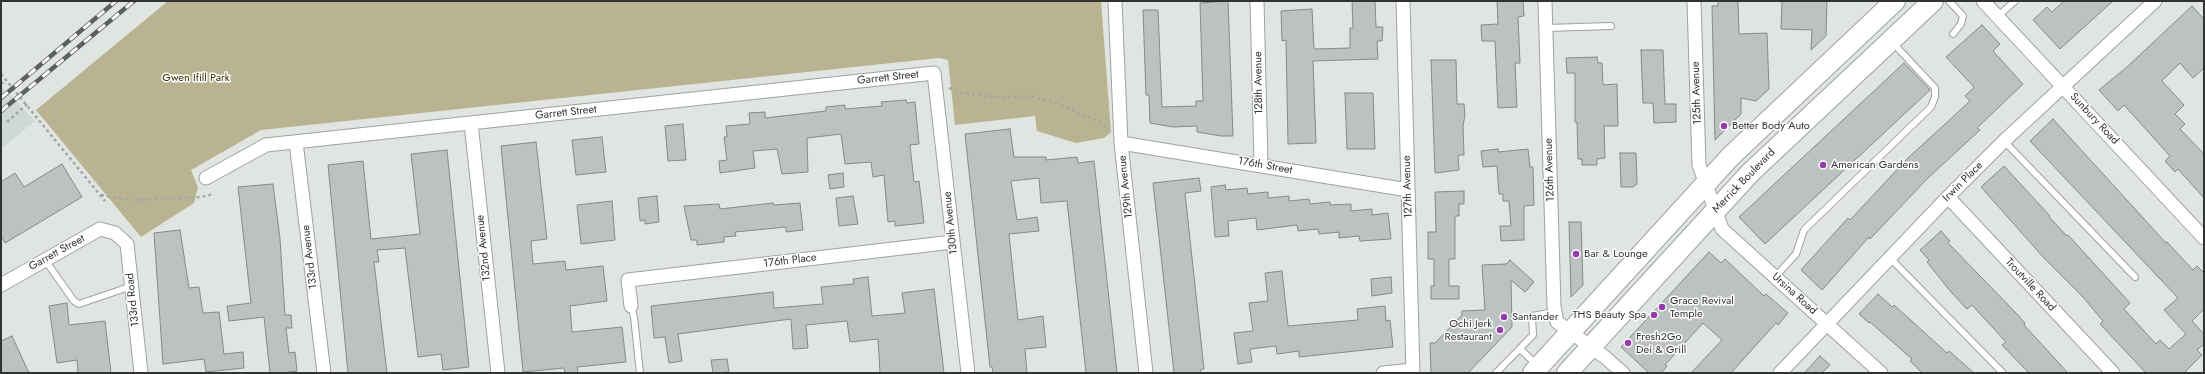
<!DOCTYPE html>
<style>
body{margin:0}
#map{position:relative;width:2205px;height:374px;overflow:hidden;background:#e0e5e2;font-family:Jost,sans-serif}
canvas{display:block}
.frame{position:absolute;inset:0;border:2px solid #313332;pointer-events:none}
</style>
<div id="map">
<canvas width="2205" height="374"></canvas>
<div class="frame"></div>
</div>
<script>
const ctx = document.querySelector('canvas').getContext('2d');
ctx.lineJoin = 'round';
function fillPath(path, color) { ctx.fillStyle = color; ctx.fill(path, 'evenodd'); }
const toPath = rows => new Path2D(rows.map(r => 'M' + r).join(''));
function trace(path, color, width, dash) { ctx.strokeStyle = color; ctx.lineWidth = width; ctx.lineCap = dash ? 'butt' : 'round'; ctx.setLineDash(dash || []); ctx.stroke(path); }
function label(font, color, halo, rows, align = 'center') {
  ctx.font = font + ' Jost,sans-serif'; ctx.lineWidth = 3; ctx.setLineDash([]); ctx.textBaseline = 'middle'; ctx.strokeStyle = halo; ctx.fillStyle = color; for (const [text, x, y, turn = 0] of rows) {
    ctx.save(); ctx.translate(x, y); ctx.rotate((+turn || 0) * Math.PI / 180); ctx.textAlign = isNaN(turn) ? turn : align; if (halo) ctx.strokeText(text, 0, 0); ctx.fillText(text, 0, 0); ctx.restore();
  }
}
fillPath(toPath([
 [1,85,35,121,1,149]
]), '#cdd9d2');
fillPath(toPath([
 [168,1,1101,1,1111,132,1104,138,1076,143,1037,131,1035,116,955,125,948,60,939,58,261,130,191,170,198,187,194,203,141,237,36,110]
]), '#bab391');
const building = toPath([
 [1228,1,1233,136,1221,136,1197,132,1197,126,1173,127,1150,123,1149,95,1146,95,1143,10,1158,10,1162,107,1196,106,1196,101,1203,101,1200,3,1228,1],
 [1352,1,1375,1,1376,27,1383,27,1382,41,1377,41,1378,59,1313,61,1316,143,1288,144,1286,40,1282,41,1281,11,1312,9,1314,49,1350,48,1350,28,1353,28,1352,1],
 [1497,1,1523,1,1524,16,1518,17,1520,63,1515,63,1517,107,1498,108,1495,41,1482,41,1481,25,1498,24,1497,1],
 [1718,1,1738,1,1739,34,1767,33,1769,89,1756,101,1741,98,1741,114,1715,140,1712,6,1718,6,1718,1],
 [1782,1,1827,1,1826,36,1811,50,1812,30,1781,29,1782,1],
 [2064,1,2113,1,2060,49,2033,20,2047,7,2052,12,2064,1],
 [2192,6,2204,19,2204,68,2193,78,2180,63,2162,81,2184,105,2175,114,2185,124,2180,129,2204,154,2204,198,2178,169,2175,172,2165,161,2170,156,2124,105,2118,111,2099,90,2127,67,2192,6],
 [1982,25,2000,44,1993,51,2023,84,1977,128,1980,130,1928,178,1870,239,1869,237,1822,290,1801,270,1848,218,1850,220,1907,159,1970,101,1965,96,1974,87,1946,57,1982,25],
 [1641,50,1663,50,1665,104,1676,104,1676,122,1654,123,1653,103,1643,103,1641,50],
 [1597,57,1598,63,1602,63,1603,85,1617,84,1618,126,1604,126,1605,158,1597,159,1597,165,1582,165,1582,159,1578,159,1577,122,1575,122,1575,73,1567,73,1566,58,1597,57],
 [1431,60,1456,60,1457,104,1464,104,1465,115,1463,126,1464,155,1458,155,1459,170,1435,173,1431,60],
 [1904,63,1930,90,1765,244,1739,217,1904,63],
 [1345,93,1373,93,1375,149,1347,149,1345,93],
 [906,100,907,103,915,102,919,144,910,145,914,182,919,181,924,223,895,226,895,221,888,222,884,175,873,177,871,162,845,164,841,134,807,138,808,172,782,174,777,149,753,151,755,168,720,173,719,161,727,160,724,137,727,137,726,126,750,124,749,113,765,112,765,118,826,111,826,107,845,105,845,109,882,106,881,102,906,100],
 [2053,119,2166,243,2167,242,2193,270,2197,266,2204,273,2204,309,2192,321,2204,334,2204,344,2197,350,2202,355,2184,373,2146,373,2100,324,2103,321,2082,296,2044,258,1981,187,2004,166,2050,216,2049,217,2067,236,2068,235,2130,303,2124,309,2156,344,2160,340,2169,349,2186,334,2164,310,2178,298,2030,141,2053,119],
 [683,124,686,160,668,161,665,126,683,124],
 [1010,129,1014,157,1046,157,1046,160,1077,157,1078,163,1094,161,1117,373,1086,373,1067,201,1041,203,1039,178,1011,181,1017,220,1037,217,1039,231,1009,234,1018,320,1043,316,1046,347,1025,349,1027,373,993,373,992,367,990,367,965,134,1010,129],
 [602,137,606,172,576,175,572,140,602,137],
 [536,142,547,239,531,241,533,264,565,261,566,270,603,266,607,301,570,306,572,332,622,327,626,362,577,367,578,373,565,373,564,368,523,372,501,146,536,142],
 [1498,149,1498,152,1528,149,1530,167,1533,167,1534,205,1524,206,1524,240,1501,241,1500,226,1511,226,1509,201,1503,201,1503,194,1499,194,1497,166,1483,167,1481,151,1498,149],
 [447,150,469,367,443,370,441,354,418,357,405,248,377,250,379,262,374,262,387,373,348,373,328,165,363,161,371,239,420,234,411,154,447,150],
 [1620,153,1636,153,1637,184,1633,187,1621,187,1620,153],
 [62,164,82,197,5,243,1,236,1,182,15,173,24,187,62,164],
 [843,173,844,187,830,189,828,175,843,173],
 [1199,178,1201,191,1185,193,1204,369,1200,370,1201,373,1174,373,1153,183,1199,178],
 [273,184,280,239,285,315,291,315,292,328,286,328,289,353,295,352,297,371,281,373,270,373,264,317,229,321,227,306,251,303,238,187,273,184],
 [1225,185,1226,190,1247,188,1248,194,1268,192,1268,198,1289,196,1289,201,1309,199,1310,204,1330,202,1330,205,1351,204,1351,211,1372,209,1372,215,1388,213,1391,239,1360,241,1359,236,1339,238,1339,232,1319,234,1318,229,1298,231,1297,225,1257,230,1256,218,1228,221,1229,236,1215,237,1211,187,1225,185],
 [1464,191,1464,204,1459,204,1459,216,1455,216,1455,259,1449,259,1449,286,1459,286,1459,299,1431,299,1431,286,1434,286,1434,259,1428,259,1428,232,1436,232,1435,192,1464,191],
 [657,196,659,222,645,224,645,220,640,221,638,198,657,196],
 [853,196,858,224,839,226,836,198,853,196],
 [612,201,615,240,581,244,577,205,612,201],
 [773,203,774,205,800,203,803,230,786,232,786,227,735,232,736,236,724,237,724,242,697,245,697,240,691,240,684,206,719,204,720,209,773,203],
 [1569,222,1581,222,1583,285,1571,297,1569,222],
 [180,230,189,288,199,287,203,313,219,312,224,354,243,352,244,368,206,372,204,359,163,364,154,233,180,230],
 [1941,231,1950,241,1948,243,2016,313,2025,323,2024,325,2068,373,2029,373,2002,345,2006,342,1972,305,1967,309,1951,292,1927,262,1929,260,1920,250,1941,231],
 [1709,252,1721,263,1725,259,1764,296,1766,294,1788,313,1778,325,1776,323,1731,373,1691,373,1722,340,1703,323,1665,365,1667,366,1661,373,1649,373,1621,347,1709,252],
 [1510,260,1534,282,1525,292,1511,280,1512,327,1468,373,1431,373,1430,343,1435,343,1462,315,1462,311,1485,310,1482,265,1506,264,1510,260],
 [1282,271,1288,326,1358,320,1357,309,1385,306,1386,321,1390,320,1393,347,1299,357,1299,351,1277,354,1276,346,1250,349,1252,362,1238,364,1234,333,1253,331,1249,303,1268,301,1265,273,1282,271],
 [868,277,872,316,905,313,902,293,934,289,944,373,880,373,878,339,850,342,847,321,806,325,808,348,793,349,791,319,678,334,682,361,669,363,665,337,654,338,651,306,773,292,774,308,823,304,821,287,854,284,853,279,868,277],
 [1391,277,1392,293,1372,296,1371,279,1391,277],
 [1878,294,1892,307,1894,305,1947,353,1949,351,1974,373,1922,373,1910,361,1912,359,1870,322,1869,323,1859,314,1878,294],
 [67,303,69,325,105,321,111,373,78,373,77,360,57,363,49,306,67,303],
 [12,336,29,373,1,373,1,341,12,336],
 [1820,356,1830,365,1822,373,1804,373,1820,356],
 [727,359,729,372,713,373,711,360,727,359]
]);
fillPath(building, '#bcc1c1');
trace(building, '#848989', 1);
const lane = toPath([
 [1949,1,1963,16,1961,24,1953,34],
 [1997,17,2015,1],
 [1546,28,1611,26],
 [2004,141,2135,277],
 [1890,258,2003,373],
 [45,260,74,301,79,304,132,286],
 [1775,277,1796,254,1804,230,1931,107,1935,97,1935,88,1892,42],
 [631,306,634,317,640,373],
 [1520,349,1536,364],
 [1496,373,1533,335,1532,316,1555,312]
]);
const street = toPath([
 [1115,1,1121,143,1146,373],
 [1257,1,1261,165],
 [1403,1,1413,373],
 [1545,1,1554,306,1557,322,1606,358,1623,373],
 [1694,1,1699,165,1722,229,1881,373],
 [1983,1,2204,238],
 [471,123,498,373],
 [296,142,324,373],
 [1121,143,1408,190],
 [206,178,266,145,934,73,968,373],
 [1948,197,2113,373],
 [1,285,100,229,115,233,127,244,141,373],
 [631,306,628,280,953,242],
 [1383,373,1413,370],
 [1780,373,1948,197,2004,141,2155,1]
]);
const primary = toPath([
 [1533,373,1731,156,1895,1],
 [1567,373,1750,173,1933,1]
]);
trace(lane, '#9ea2a0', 8);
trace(street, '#9ea2a0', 15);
trace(primary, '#9ea2a0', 22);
trace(toPath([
 [1,74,105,201],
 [1,84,6,80],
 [949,88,961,93,995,97,1031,96,1056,103,1102,123,1107,129],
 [7,122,27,104],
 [101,195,131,200,201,197,213,194]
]), '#a4a8a5', 2.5, [3, 3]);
trace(lane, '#fff', 6);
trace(street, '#fff', 13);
trace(primary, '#fff', 20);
const rail = toPath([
 [1,98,116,1],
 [1,111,134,1]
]);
trace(rail, '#5d5f5e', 4.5);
trace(rail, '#fff', 3, [9]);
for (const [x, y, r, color] of [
 [1724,126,4,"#933ca9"],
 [1823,165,4,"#933ca9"],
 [1576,254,4,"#933ca9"],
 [1662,307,4,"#933ca9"],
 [1654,315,4,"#933ca9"],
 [1504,317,4,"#933ca9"],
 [1500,330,4,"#933ca9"],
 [1628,343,4,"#933ca9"]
]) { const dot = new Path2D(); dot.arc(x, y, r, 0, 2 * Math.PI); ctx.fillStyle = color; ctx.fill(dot); trace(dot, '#fff', 1.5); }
label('11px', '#382f01', '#fff', [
 ["Gwen Ifill Park",196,78]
]);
label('11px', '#313332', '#fff', [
 ["Garrett Street",888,78,-6],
 ["128th Avenue",1259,83,-91],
 ["125th Avenue",1697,93,-92],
 ["Garrett Street",566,113,-6],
 ["Sunbury Road",2094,119,47],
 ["176th Street",1265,166,10],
 ["126th Avenue",1550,170,-92],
 ["Merrick Boulevard",1744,181,-46],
 ["Irwin Place",1963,182,-45],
 ["129th Avenue",1126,187,-96],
 ["127th Avenue",1408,187,-92],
 ["130th Avenue",951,223,-96],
 ["132nd Avenue",484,248,-96],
 ["Garrett Street",57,253,-29],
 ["133rd Avenue",310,257,-97],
 ["176th Place",790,261,-7],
 ["Troutville Road",2030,285,47],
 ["Ursina Road",1794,294,42],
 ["133rd Road",133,300,-96]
]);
label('11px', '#313332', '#fff', [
 ["Better Body Auto",1732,126],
 ["American Gardens",1831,165],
 ["Bar & Lounge",1584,254],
 ["Grace Revival",1670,301],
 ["Temple",1670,314],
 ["THS Beauty Spa",1646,315,"right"],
 ["Santander",1512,317],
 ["Ochi Jerk",1492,324,"right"],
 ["Restaurant",1492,337,"right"],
 ["Fresh2Go",1636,337],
 ["Dei & Grill",1636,350]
], 'left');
</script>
